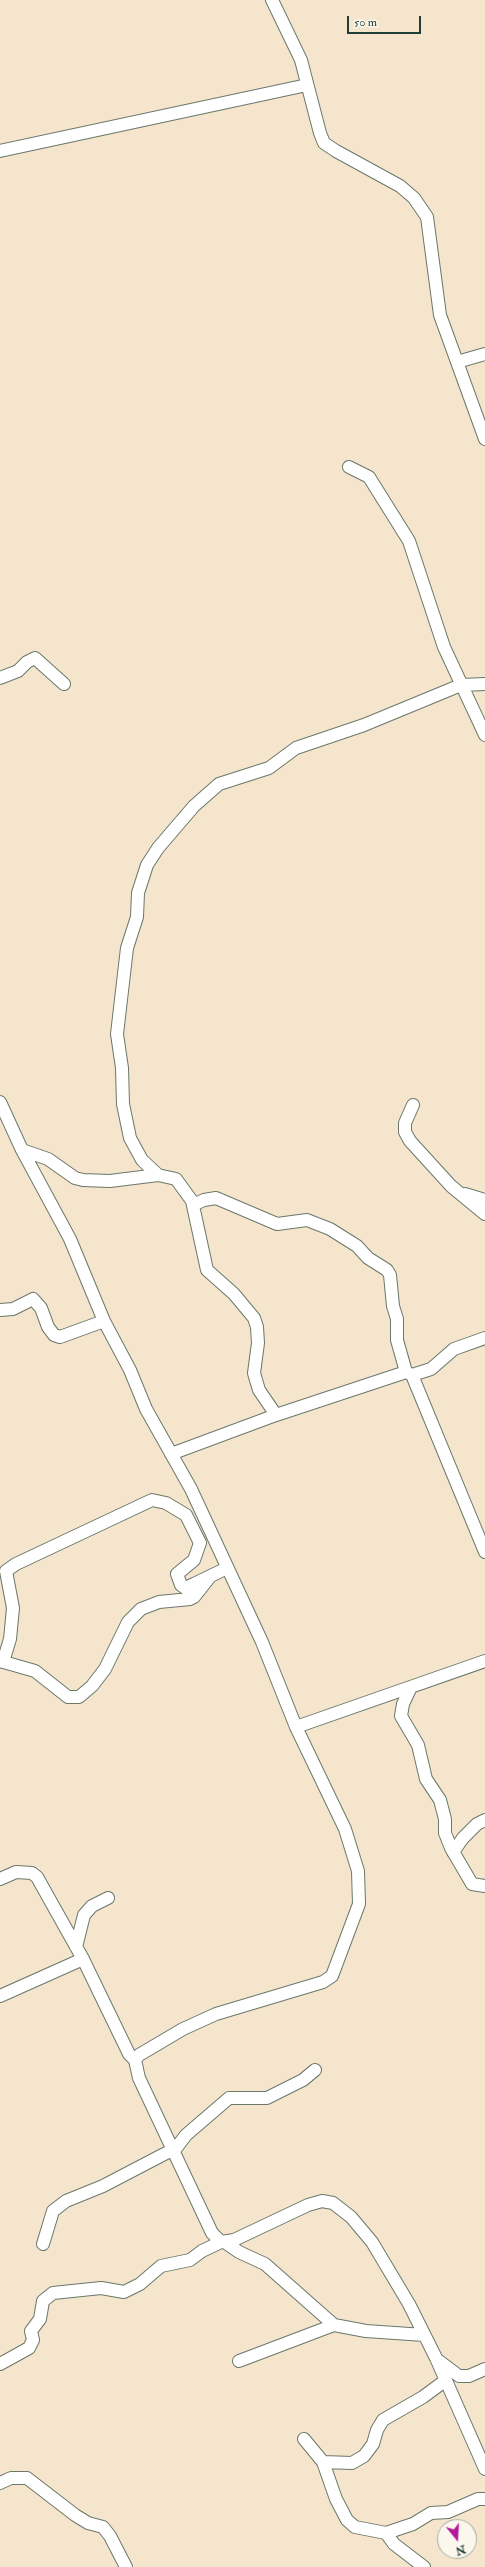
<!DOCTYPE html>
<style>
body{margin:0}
#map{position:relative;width:485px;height:2567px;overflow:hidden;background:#f5e5cd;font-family:"IM FELL Double Pica",serif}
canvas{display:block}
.north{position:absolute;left:437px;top:2519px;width:40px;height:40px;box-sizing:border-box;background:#fbf7ec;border:1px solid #a3ada2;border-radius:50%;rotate:162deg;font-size:11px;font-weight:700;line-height:16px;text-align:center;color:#1f3d34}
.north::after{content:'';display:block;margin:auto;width:14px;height:18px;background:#b5179e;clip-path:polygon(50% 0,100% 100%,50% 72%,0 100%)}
.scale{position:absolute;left:347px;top:16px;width:74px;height:18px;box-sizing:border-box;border:2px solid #1f3d34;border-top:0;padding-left:5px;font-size:12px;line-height:14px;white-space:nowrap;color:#1f3d34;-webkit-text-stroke:3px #fbf7ec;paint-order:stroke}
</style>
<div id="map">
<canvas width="485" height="2567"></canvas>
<div class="north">N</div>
<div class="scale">50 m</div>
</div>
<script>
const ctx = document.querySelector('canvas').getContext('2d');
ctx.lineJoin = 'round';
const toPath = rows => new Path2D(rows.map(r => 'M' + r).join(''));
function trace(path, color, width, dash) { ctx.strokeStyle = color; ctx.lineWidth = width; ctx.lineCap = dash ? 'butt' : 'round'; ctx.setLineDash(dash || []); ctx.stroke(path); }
const minor = toPath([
 [272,0,301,60,320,133,324,143,336,151,400,186,414,198,427,217,440,315,485,439],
 [0,151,307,85],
 [457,362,485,354],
 [349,467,369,477,409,541,444,647,485,735],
 [0,678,18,671,27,662,35,658,64,684],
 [0,1102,22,1150,70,1239,104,1321,130,1370,146,1409,191,1489,262,1642,296,1727,345,1829,358,1871,359,1904,332,1976,323,1982,216,2014,183,2029,139,2055,135,2060,139,2078,212,2233,221,2242,234,2240,308,2205,322,2201,333,2203,351,2217,372,2242,409,2304,436,2358,485,2469],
 [413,1105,405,1123,405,1132,410,1141,451,1186,485,1214],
 [22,1150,48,1159,75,1178,83,1180,110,1181,158,1175,176,1179,192,1201,207,1270,234,1294,254,1318,257,1327,258,1343,254,1373,256,1380,259,1390,276,1415],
 [158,1175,142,1160,130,1138,123,1104,122,1068,117,1034,127,948,137,917,138,893,147,865,158,848,194,806,219,784,269,768,296,748,364,725,461,685,485,684],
 [465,1194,485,1200],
 [193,1205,204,1200,216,1198,277,1224,307,1220,330,1229,357,1246,368,1258,387,1270,390,1275,393,1306,397,1319,397,1340,406,1372],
 [0,1310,13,1309,33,1299,41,1308,48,1327,54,1335,60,1337,104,1321],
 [412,1375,431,1369,454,1349,485,1338],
 [171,1454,276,1415,406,1372,412,1375,485,1552],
 [0,1661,35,1671,68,1697,79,1697,92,1686,105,1669,128,1622,141,1609,159,1602,190,1599,194,1597,209,1578],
 [3,1662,10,1639,13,1608,6,1571,16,1564,152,1500,166,1503,186,1515,200,1543,194,1560,177,1574,181,1585,185,1588,194,1584,227,1568],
 [411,1687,403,1704,401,1716,418,1745,426,1779,440,1800,445,1819,445,1833,451,1848,472,1884,485,1886],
 [296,1727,485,1661],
 [453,1852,463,1838,477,1824,485,1820],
 [0,1879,16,1872,32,1873,37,1877,83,1959,129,2054,135,2060],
 [76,1947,84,1915,92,1906,108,1898],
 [0,1996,83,1959],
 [173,2152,186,2135,229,2098,267,2098,303,2080,315,2070],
 [226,2243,239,2252,265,2264,334,2325,366,2331,424,2335],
 [43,2244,53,2211,66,2201,103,2186,172,2150],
 [239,2361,334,2325],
 [439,2361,459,2376,469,2376,485,2369],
 [0,2364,29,2348,33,2340,31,2331,40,2319,43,2301,53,2293,101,2288,124,2292,140,2284,161,2266,190,2260,202,2251,221,2242],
 [304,2439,323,2462,336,2499,347,2520,355,2527,386,2533,394,2544,424,2567],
 [323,2462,352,2463,364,2456,373,2444,377,2430,383,2420,423,2397,446,2380],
 [0,2483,11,2478,27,2478,75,2515,88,2523,103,2527,110,2536,126,2567],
 [386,2533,413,2524,431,2513,448,2512,478,2499,485,2499]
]);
trace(minor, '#6a786a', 14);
trace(minor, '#fff', 12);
</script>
